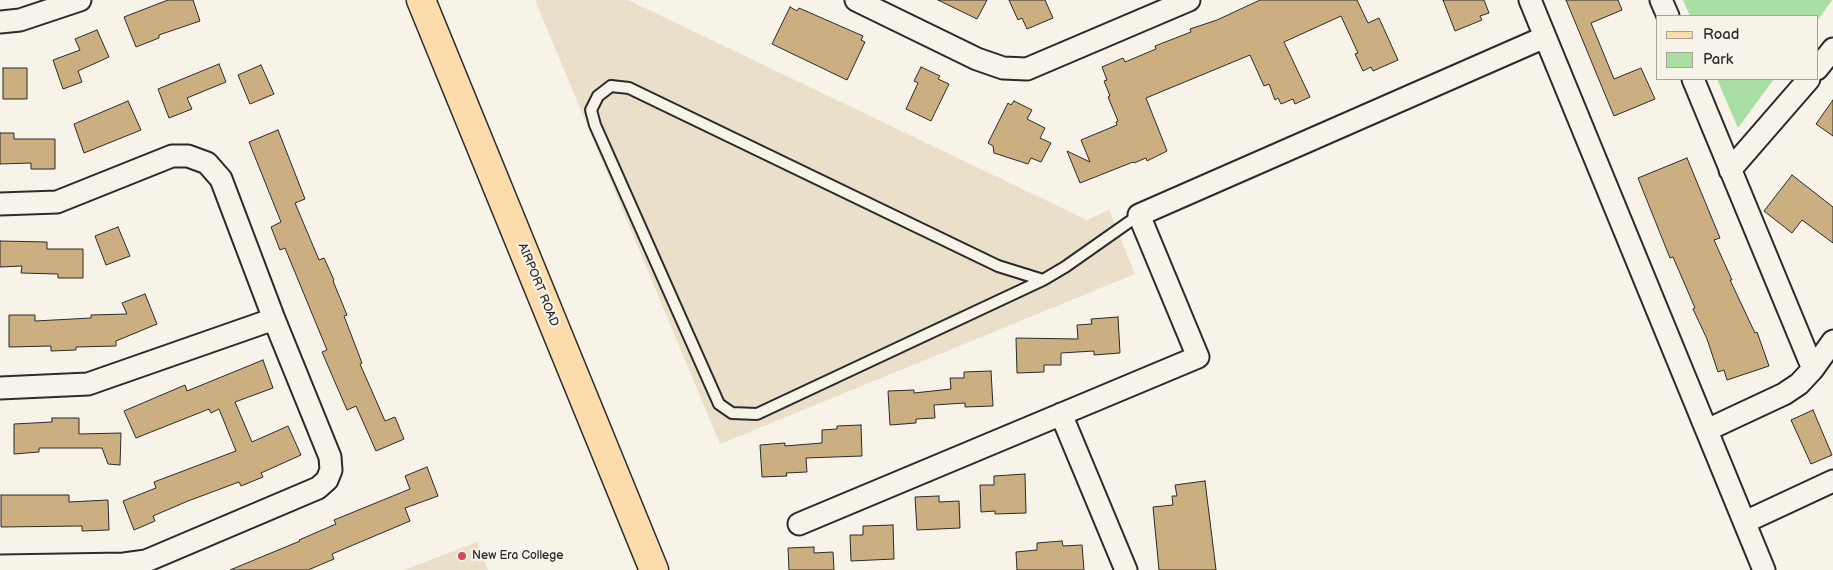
<!DOCTYPE html>
<style>
body{margin:0}
#map{position:relative;width:1833px;height:570px;overflow:hidden;background:#f7f3e8;font-family:"Balsamiq Sans",sans-serif}
canvas{display:block}
.legend{position:absolute;left:1656px;top:15px;width:162px;height:65px;box-sizing:border-box;background:#f7f3e8;border:1px solid #a5a39c;margin:0;padding:6px 9px;list-style:none;font-size:15px;color:#2b2b2b}
.legend li{display:flex;align-items:center;gap:10px;height:25px}
.legend b{width:25px;border:1px solid #a5a39c}
</style>
<div id="map">
<canvas width="1833" height="570"></canvas>
<ul class="legend">
<li><b style="height:6px;background:#fddcac"></b>Road</li>
<li><b style="height:14px;background:#a9dfa2"></b>Park</li>
</ul>
</div>
<script>
const ctx = document.querySelector('canvas').getContext('2d');
ctx.lineJoin = 'round';
function fillPath(path, color) { ctx.fillStyle = color; ctx.fill(path, 'evenodd'); }
const toPath = rows => new Path2D(rows.map(r => 'M' + r).join(''));
function trace(path, color, width, dash) { ctx.strokeStyle = color; ctx.lineWidth = width; ctx.lineCap = dash ? 'butt' : 'round'; ctx.setLineDash(dash || []); ctx.stroke(path); }
function label(font, color, halo, rows, align = 'center') {
  ctx.font = font + ' "Balsamiq Sans",sans-serif'; ctx.lineWidth = 4.5; ctx.setLineDash([]); ctx.textBaseline = 'middle'; ctx.strokeStyle = halo; ctx.fillStyle = color; for (const [text, x, y, turn = 0] of rows) {
    ctx.save(); ctx.translate(x, y); ctx.rotate((+turn || 0) * Math.PI / 180); ctx.textAlign = isNaN(turn) ? turn : align; if (halo) ctx.strokeText(text, 0, 0); ctx.fillText(text, 0, 0); ctx.restore();
  }
}
fillPath(toPath([
 [535,0,628,0,1087,220,1109,210,1135,274,720,444],
 [477,542,488,570,404,570]
]), '#eadfc9');
fillPath(toPath([
 [1683,0,1832,0,1817,21,1817,16,1690,16],
 [1717,79,1774,79,1738,128]
]), '#a9dfa2');
const building = toPath([
 [168,0,193,0,200,21,159,35,159,38,136,47,124,17,168,0],
 [938,0,987,0,977,19,938,0],
 [1009,0,1045,0,1053,18,1027,29,1022,18,1018,20,1009,0],
 [1260,0,1357,0,1368,23,1379,18,1398,60,1373,71,1371,67,1363,71,1355,54,1358,53,1341,16,1284,42,1310,97,1295,104,1293,99,1281,104,1278,98,1275,100,1269,84,1264,86,1250,55,1146,98,1167,151,1147,161,1146,158,1134,163,1133,162,1080,183,1067,151,1090,162,1081,140,1117,125,1116,122,1118,121,1108,97,1110,96,1104,81,1107,80,1102,67,1123,58,1125,62,1156,49,1155,46,1191,32,1190,29,1217,20,1260,0],
 [1443,0,1484,0,1489,13,1480,16,1482,20,1455,31,1443,0],
 [1566,0,1618,0,1622,10,1591,23,1614,79,1641,68,1655,99,1614,116,1566,0],
 [790,7,797,11,799,8,863,36,861,40,865,42,847,80,772,44,790,7],
 [97,30,109,57,78,71,82,82,63,89,53,60,80,50,75,39,97,30],
 [219,64,226,82,187,98,192,109,169,118,158,89,219,64],
 [261,65,274,94,250,104,238,75,261,65],
 [921,67,940,76,938,79,949,84,931,121,906,109,918,83,914,81,921,67],
 [3,68,27,68,27,99,3,99,3,68],
 [1833,100,1833,136,1816,124,1833,100],
 [128,101,141,130,84,153,74,124,128,101],
 [1014,101,1032,110,1027,119,1045,128,1040,138,1051,143,1041,162,1031,158,1028,164,994,153,993,146,988,143,1008,103,1011,105,1014,101],
 [278,130,305,199,295,203,319,260,324,258,334,280,333,281,347,315,344,316,362,363,360,364,385,421,395,417,404,439,376,451,356,406,347,410,322,352,327,350,285,248,280,250,271,227,281,222,249,142,278,130],
 [0,133,14,133,14,139,55,139,55,169,31,169,31,163,0,164,0,133],
 [1687,158,1720,238,1714,240,1732,280,1730,280,1755,333,1757,332,1769,366,1727,380,1724,370,1718,372,1707,339,1693,309,1695,308,1673,257,1670,258,1638,178,1687,158],
 [1792,175,1833,207,1833,243,1802,220,1792,233,1764,211,1792,175],
 [118,227,130,256,106,265,95,236,118,227],
 [0,241,47,242,47,249,83,249,83,278,58,278,58,274,21,273,22,266,0,267,0,241],
 [145,294,157,324,116,341,116,346,76,347,76,350,51,351,51,346,9,347,9,315,35,315,35,321,91,318,91,315,127,314,122,303,145,294],
 [1118,317,1120,353,1094,355,1094,351,1061,353,1061,365,1044,365,1044,372,1017,373,1016,338,1078,339,1077,325,1092,324,1091,319,1118,317],
 [263,360,273,388,235,402,252,442,288,426,301,455,261,473,263,477,241,486,239,482,188,501,153,516,155,521,134,530,123,501,156,488,154,482,236,451,219,409,211,413,209,409,136,438,124,411,185,385,187,391,263,360],
 [991,371,993,406,965,407,965,403,934,405,935,418,916,419,916,423,890,425,888,391,914,390,914,393,951,389,950,378,964,378,964,372,991,371],
 [1813,410,1832,455,1811,464,1791,420,1813,410],
 [52,418,79,418,79,434,121,433,120,465,108,464,102,448,39,448,39,452,14,454,14,424,52,422,52,418],
 [861,425,862,456,806,458,807,472,786,473,787,476,762,477,760,445,785,443,785,446,822,443,822,430,837,429,837,426,861,425],
 [427,467,438,496,405,508,410,521,332,554,334,559,308,570,230,570,300,541,299,540,336,524,334,520,410,489,405,476,427,467],
 [1025,474,1026,513,995,514,995,511,981,512,980,485,994,485,994,476,1025,474],
 [1205,481,1216,570,1159,570,1153,507,1173,505,1172,496,1177,496,1175,485,1205,481],
 [1,495,69,495,69,502,108,500,109,530,82,531,82,526,1,527,1,495],
 [939,496,939,502,959,501,960,528,917,530,915,497,939,496],
 [893,525,894,559,851,561,850,535,863,535,863,526,893,525],
 [1062,541,1063,546,1082,545,1084,570,1017,570,1016,552,1037,550,1037,543,1062,541],
 [814,547,814,553,833,552,834,570,789,570,788,548,814,547]
]);
fillPath(building, '#ccaf81');
trace(building, '#2b2b2b', 1);
const service = toPath([
 [1043,280,757,414,732,413,719,404,595,125,591,110,598,96,611,86,629,88,998,266,1043,280,1065,267,1139,215]
]);
const minor = toPath([
 [856,0,977,59,1003,68,1027,69,1189,0],
 [1530,0,1764,570],
 [1661,0,1668,16],
 [0,22,20,20,80,0],
 [1817,69,1833,49],
 [1693,79,1813,369],
 [1730,170,1809,79],
 [0,204,57,202,172,156,188,156,207,163,221,179,274,319,330,457,331,470,327,480,318,488,146,561,124,564,0,566],
 [0,388,88,384,274,319],
 [1061,414,1126,570],
 [1707,430,1784,394,1799,384,1813,369,1833,341],
 [1745,522,1833,481],
 [799,524,1198,357,1139,215,1545,37]
]);
const primary = toPath([
 [421,0,654,570]
]);
trace(service, '#2b2b2b', 14);
trace(minor, '#2b2b2b', 25);
trace(primary, '#2b2b2b', 31);
trace(service, '#f7f3e8', 10);
trace(minor, '#f7f3e8', 21);
trace(primary, '#fddcac', 28);
for (const [x, y, r, color] of [
 [462,556,5,"#d1495b"]
]) { const dot = new Path2D(); dot.arc(x, y, r, 0, 2 * Math.PI); ctx.fillStyle = color; ctx.fill(dot); trace(dot, '#f7f3e8', 2); }
label('12px', '#2b2b2b', '#f7f3e8', [
 ["AIRPORT ROAD",538,285,68]
]);
label('12px', '#2b2b2b', '#f7f3e8', [
 ["New Era College",472,556]
], 'left');
</script>
